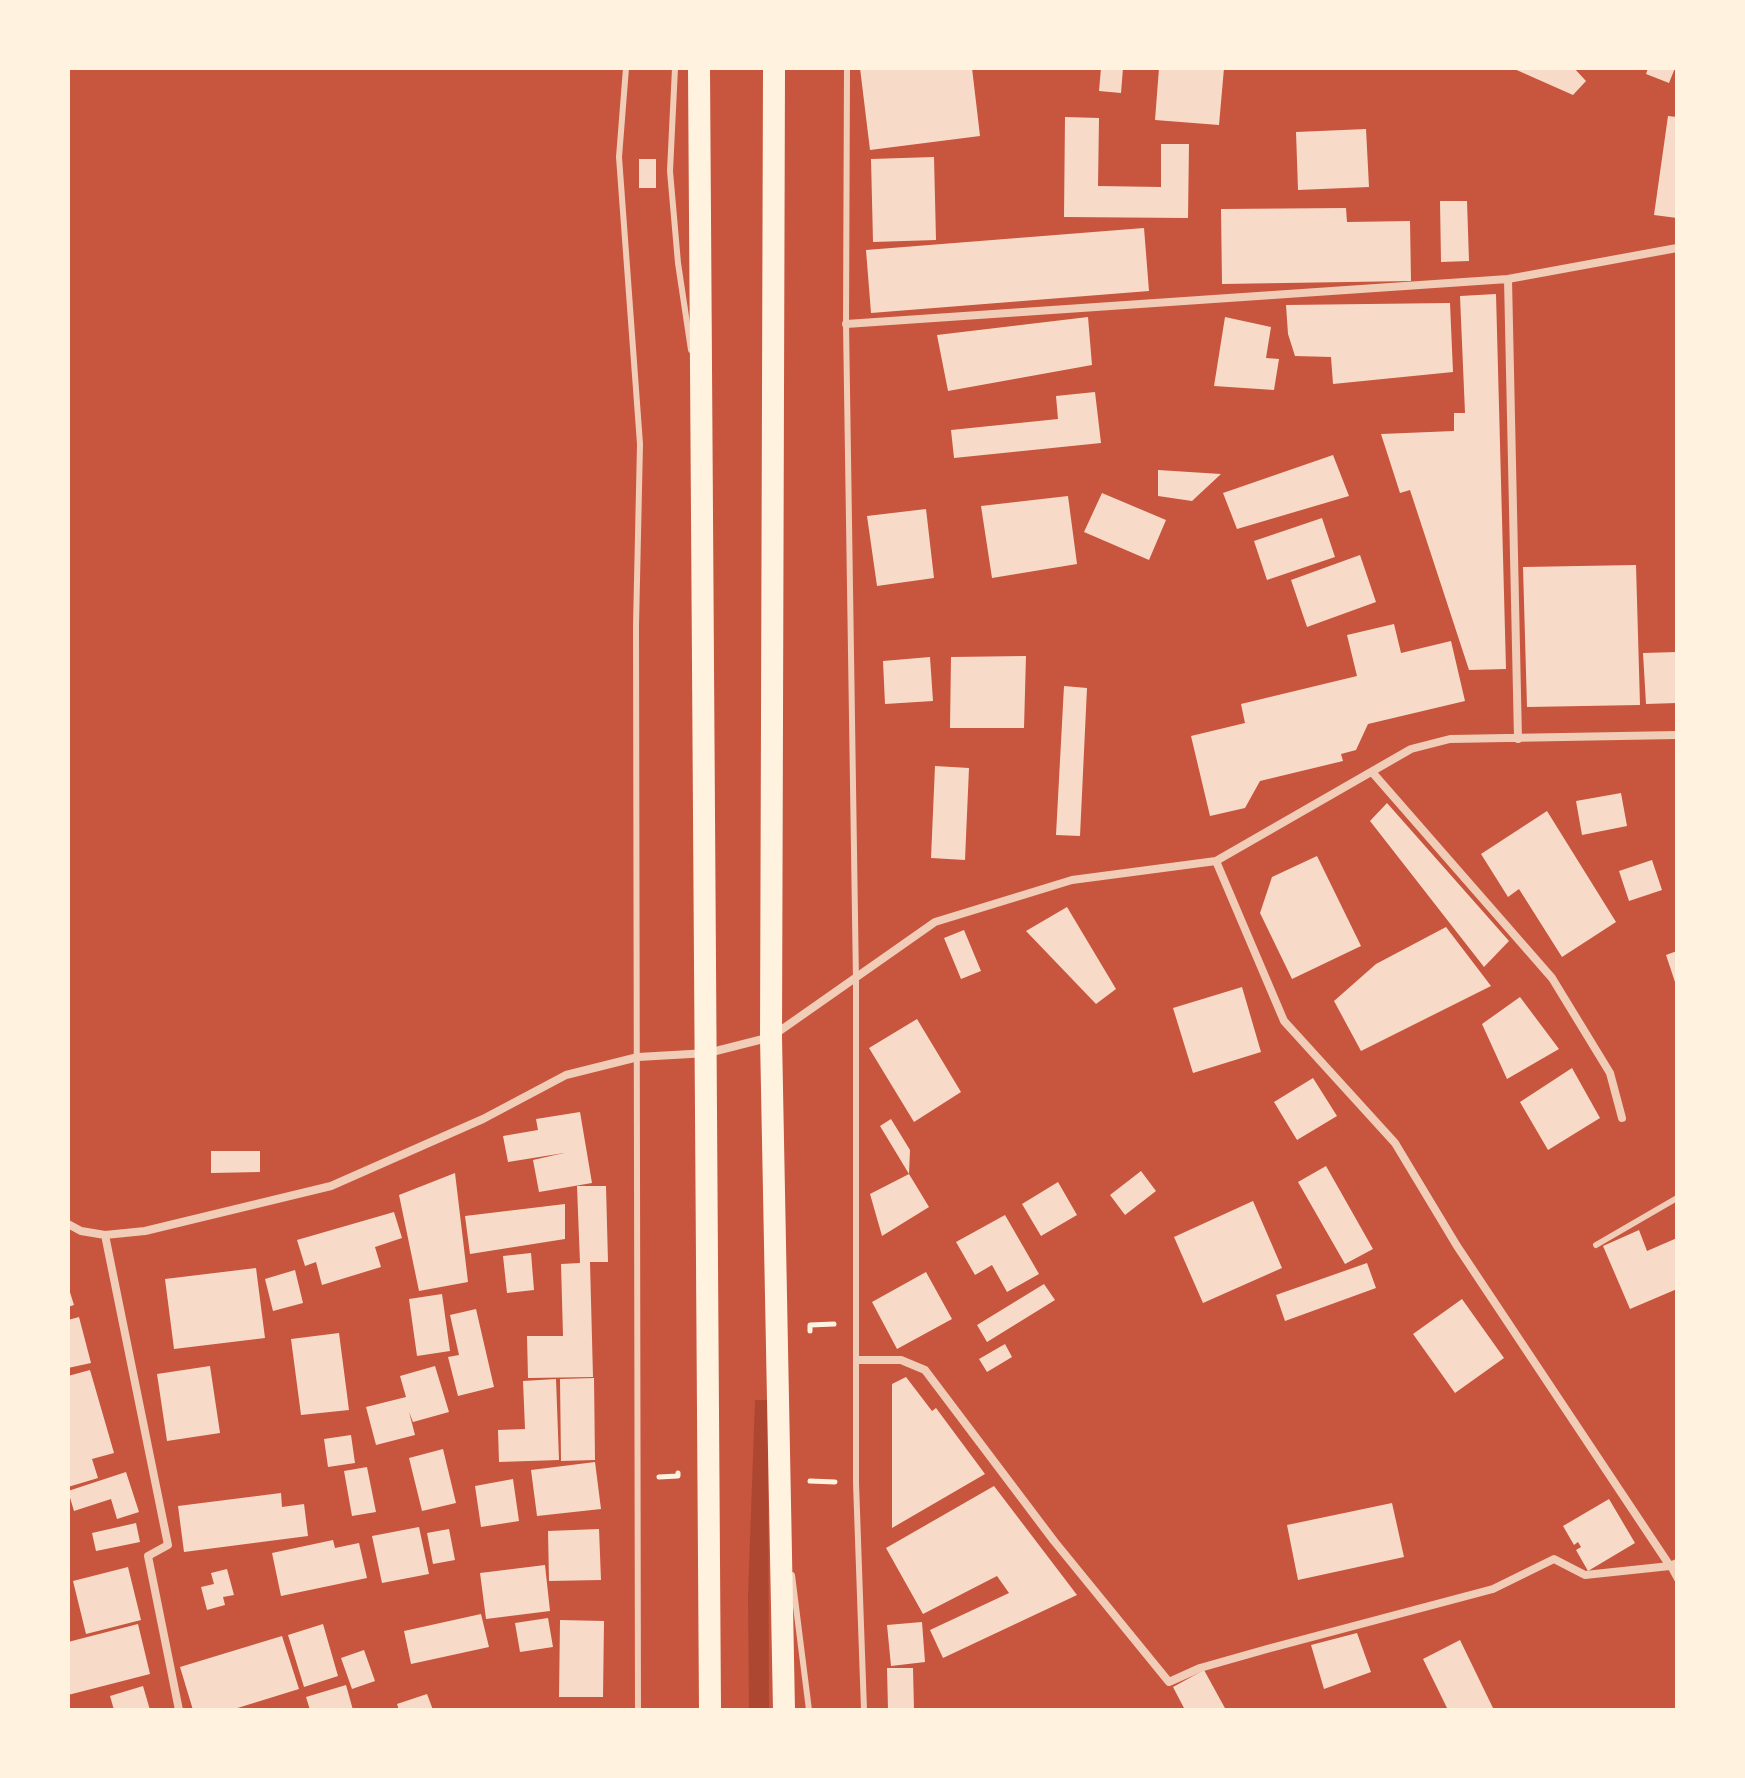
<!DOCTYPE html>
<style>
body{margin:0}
#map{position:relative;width:1745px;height:1778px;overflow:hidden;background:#c8553d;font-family:"IBM Plex Sans",sans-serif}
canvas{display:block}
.frame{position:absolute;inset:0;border:70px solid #fff3e0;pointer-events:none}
</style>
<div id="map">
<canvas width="1745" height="1778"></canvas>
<div class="frame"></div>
</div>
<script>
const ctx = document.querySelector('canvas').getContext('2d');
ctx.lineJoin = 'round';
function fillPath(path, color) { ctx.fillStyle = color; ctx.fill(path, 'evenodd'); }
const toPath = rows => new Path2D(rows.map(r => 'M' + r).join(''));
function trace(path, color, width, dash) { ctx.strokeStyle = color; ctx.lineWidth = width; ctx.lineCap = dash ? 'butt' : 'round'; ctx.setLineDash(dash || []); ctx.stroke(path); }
fillPath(toPath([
 [755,1400,768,1400,769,1710,749,1710,748,1596]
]), '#ae4732');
fillPath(toPath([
 [860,68,972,68,980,136,870,150],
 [1101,68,1123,68,1121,93,1099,91],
 [1159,68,1224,68,1219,125,1155,120],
 [1512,68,1574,68,1586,81,1573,95],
 [1648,68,1675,68,1669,83,1646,74],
 [1668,116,1677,117,1677,218,1654,215],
 [1065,117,1099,118,1098,186,1161,187,1161,144,1189,144,1188,218,1064,217],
 [1366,129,1369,187,1298,190,1296,132],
 [934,157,936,240,873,242,871,159],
 [639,159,656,159,656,188,639,188],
 [1440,201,1467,201,1469,261,1441,262],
 [1346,208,1347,222,1410,221,1411,281,1222,284,1221,209],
 [1144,228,1149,291,871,313,866,250],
 [1496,294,1506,669,1469,670,1410,490,1400,493,1381,434,1454,431,1454,413,1465,413,1460,296],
 [1450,303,1453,372,1333,384,1331,357,1295,356,1288,334,1286,305],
 [1088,317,1092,365,948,391,937,335],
 [1225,317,1271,327,1266,358,1279,359,1274,390,1214,386],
 [1095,392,1101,443,954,458,951,430,1058,419,1056,396],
 [1333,455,1349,496,1237,529,1223,493],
 [1158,470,1221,474,1192,501,1158,496],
 [1102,493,1166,520,1149,560,1084,532],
 [1068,496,1077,564,992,578,981,506],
 [926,509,934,578,877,586,867,516],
 [1322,518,1335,557,1267,580,1254,541],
 [1360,555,1376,602,1307,627,1291,580],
 [1636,565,1640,705,1527,707,1523,567],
 [1394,624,1401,653,1451,641,1465,701,1368,724,1356,750,1341,754,1343,761,1260,781,1245,808,1210,816,1191,736,1245,723,1241,704,1357,676,1347,635],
 [1677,652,1677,703,1646,704,1643,653],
 [1026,656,1024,728,950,728,951,657],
 [930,657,933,701,885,704,883,661],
 [1064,686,1087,688,1080,836,1056,835],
 [935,766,969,768,965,860,931,858],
 [1621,793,1627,826,1582,835,1576,801],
 [1387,803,1509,941,1484,967,1370,821],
 [1547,811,1616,922,1562,957,1519,889,1508,897,1481,854],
 [1317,856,1361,946,1292,979,1260,913,1272,877],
 [1652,860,1662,890,1629,901,1619,871],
 [1067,907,1116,989,1096,1004,1026,931],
 [1446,927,1491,986,1361,1051,1334,1001,1376,964],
 [964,930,981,971,961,979,944,938],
 [1677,951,1677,985,1676,985,1666,955],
 [1242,987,1261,1052,1193,1073,1173,1008],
 [1520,997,1559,1049,1507,1079,1482,1024],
 [917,1019,961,1092,914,1122,869,1048],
 [1572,1068,1600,1118,1548,1150,1520,1102],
 [1313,1078,1337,1116,1297,1140,1274,1102],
 [580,1112,592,1183,539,1192,533,1160,564,1153,508,1162,503,1136,538,1130,536,1119],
 [891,1119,910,1150,909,1174,880,1126],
 [211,1151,260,1151,260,1172,211,1173],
 [1326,1166,1373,1249,1345,1264,1298,1182],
 [1141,1171,1156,1191,1125,1215,1110,1195],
 [455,1173,468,1282,419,1291,399,1195],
 [909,1174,929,1207,882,1236,870,1194],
 [1058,1182,1077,1215,1041,1236,1022,1204],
 [577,1186,606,1186,608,1262,590,1262,593,1377,528,1378,527,1336,563,1336,561,1264,580,1263],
 [1253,1201,1282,1268,1203,1303,1174,1237],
 [565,1204,565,1239,470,1254,465,1216],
 [394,1212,402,1238,375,1247,381,1267,322,1285,316,1262,305,1266,297,1240],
 [1005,1215,1039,1274,1007,1292,992,1265,975,1275,956,1242],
 [1639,1230,1647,1251,1677,1238,1677,1289,1630,1309,1603,1246],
 [531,1253,534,1290,507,1293,503,1256],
 [1367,1263,1376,1288,1285,1321,1276,1295],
 [256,1268,265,1338,174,1349,165,1279],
 [295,1270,303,1303,273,1311,265,1279],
 [926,1272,952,1319,897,1349,872,1302],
 [1044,1284,1055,1300,987,1342,977,1325],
 [68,1286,74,1305,68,1307],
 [442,1294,450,1351,417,1356,409,1299],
 [1462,1299,1504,1358,1455,1393,1413,1334],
 [476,1309,494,1387,458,1396,448,1357,459,1355,450,1315],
 [79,1317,91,1363,68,1368,68,1320],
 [339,1333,349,1410,301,1415,291,1339],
 [1005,1344,1012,1357,987,1372,979,1359],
 [210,1366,220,1433,167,1441,157,1374],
 [435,1366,449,1412,413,1422,409,1412,415,1435,376,1445,366,1407,406,1397,400,1376],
 [90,1370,114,1453,92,1459,98,1478,68,1487,68,1376],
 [906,1377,932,1411,936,1408,985,1474,892,1528,892,1384],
 [594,1378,595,1460,561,1461,560,1379],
 [556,1379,559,1460,499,1462,498,1430,525,1429,523,1381],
 [351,1435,355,1463,328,1467,324,1439],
 [443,1449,456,1503,422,1511,409,1458],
 [595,1462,601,1509,537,1516,531,1470],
 [367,1467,376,1512,352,1516,344,1471],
 [126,1472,139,1512,117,1519,111,1499,74,1511,68,1491],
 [513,1479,519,1521,481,1527,475,1486],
 [994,1486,1077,1595,943,1658,930,1630,1009,1593,997,1576,923,1614,886,1548],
 [281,1493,282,1507,304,1504,308,1536,184,1552,178,1506],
 [1609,1499,1635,1543,1588,1571,1576,1550,1581,1547,1578,1542,1574,1545,1563,1526],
 [1392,1503,1404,1557,1298,1580,1287,1525],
 [136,1523,140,1542,96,1551,92,1533],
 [419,1527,429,1574,382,1583,372,1536],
 [449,1529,455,1560,433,1564,427,1533],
 [599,1529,601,1580,549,1581,548,1531],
 [333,1540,335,1548,359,1543,367,1578,281,1596,272,1553],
 [545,1565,550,1611,486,1619,480,1573],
 [128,1567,141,1620,86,1634,73,1581],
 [227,1569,234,1595,223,1597,225,1605,207,1610,201,1587,214,1584,211,1573],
 [481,1614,489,1647,411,1664,404,1631],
 [548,1618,553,1647,520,1652,515,1623],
 [560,1620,604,1621,603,1697,559,1697],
 [922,1622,925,1662,891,1666,887,1625],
 [138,1624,150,1674,68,1695,68,1642],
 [323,1624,338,1676,304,1687,288,1635],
 [1357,1633,1371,1672,1324,1689,1311,1645],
 [282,1636,299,1689,231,1710,193,1710,180,1667],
 [1460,1640,1493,1708,1488,1710,1448,1710,1423,1659],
 [364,1650,375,1681,352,1689,341,1658],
 [887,1668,913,1668,914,1710,888,1710],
 [1204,1670,1226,1710,1185,1710,1173,1687],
 [346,1685,353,1710,310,1710,306,1697],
 [143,1686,150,1710,114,1710,110,1696],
 [427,1694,433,1710,399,1710,397,1704]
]), '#f7dbc8');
trace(toPath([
 [810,1331,810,1325,834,1324],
 [659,1477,678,1476,678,1473],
 [810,1481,835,1482]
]), '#fff3e0', 5);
trace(toPath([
 [626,68,619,157,640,444,636,626,638,1710],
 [675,68,670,171,678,263,691,350],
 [847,68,846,324,856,981,856,1483,864,1710],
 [1596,1245,1677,1198],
 [1670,1566,1677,1579],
 [792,1575,809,1710]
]), '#f1ccb7', 6);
trace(toPath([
 [1508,279,1518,739],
 [846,324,1508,279,1677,248],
 [1372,772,1552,978,1610,1073,1622,1118],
 [1216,861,1284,1021,1395,1143,1457,1246,1670,1566,1677,1563],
 [68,1224,81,1231,105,1235,145,1231,331,1186,483,1119,566,1075,638,1057,708,1053,771,1037,935,922,1072,880,1216,861,1411,749,1450,739,1677,735],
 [105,1235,168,1545,148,1556,179,1710],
 [858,1360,901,1360,925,1370,1054,1541,1169,1682,1200,1668,1267,1649,1493,1589,1554,1559,1585,1575,1670,1566]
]), '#f1ccb7', 8);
trace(toPath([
 [699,68,710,1710],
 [774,68,771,1037,784,1710]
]), '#fff3e0', 22);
</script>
